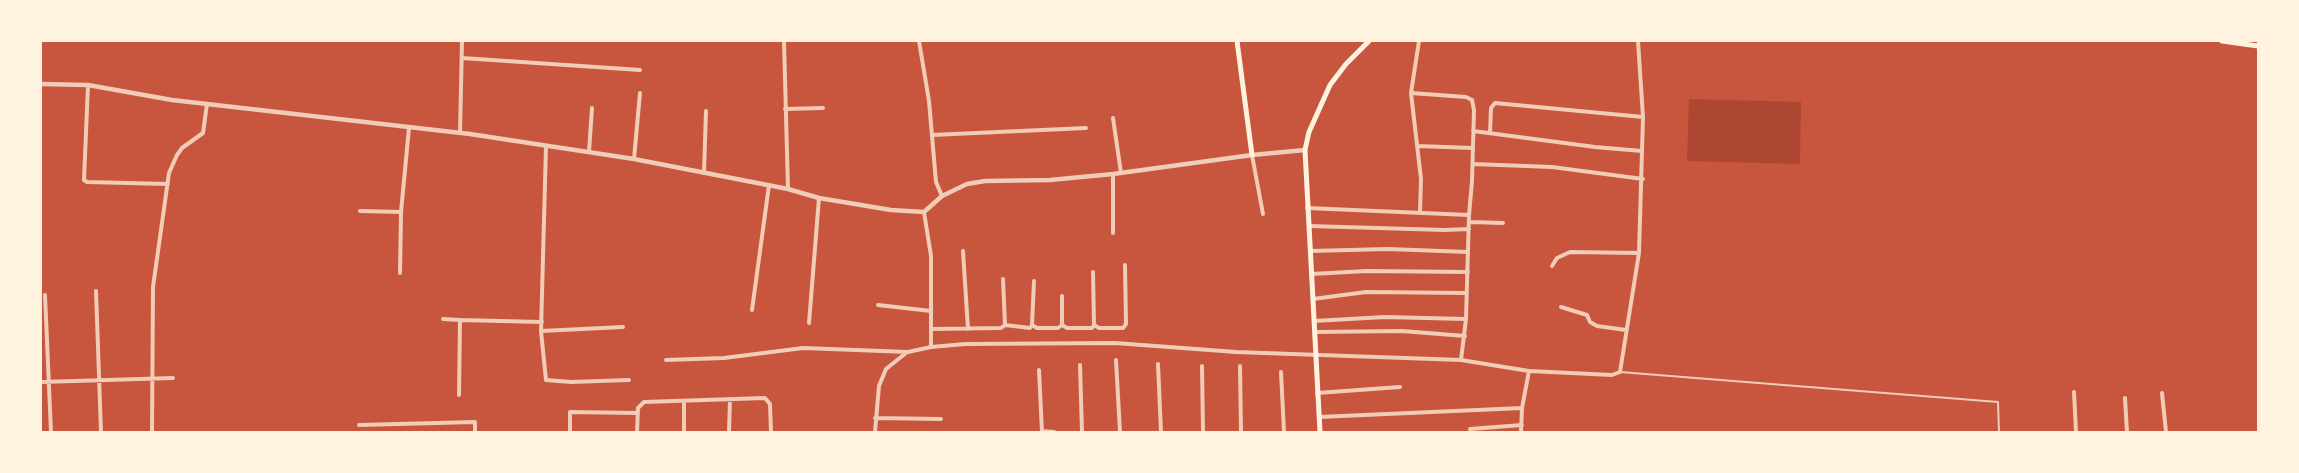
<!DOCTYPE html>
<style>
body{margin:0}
#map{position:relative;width:2299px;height:473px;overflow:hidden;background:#c8553d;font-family:"Nunito Sans",sans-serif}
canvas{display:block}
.frame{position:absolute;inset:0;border:42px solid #fff3e0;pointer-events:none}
</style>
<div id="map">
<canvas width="2299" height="473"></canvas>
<div class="frame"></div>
</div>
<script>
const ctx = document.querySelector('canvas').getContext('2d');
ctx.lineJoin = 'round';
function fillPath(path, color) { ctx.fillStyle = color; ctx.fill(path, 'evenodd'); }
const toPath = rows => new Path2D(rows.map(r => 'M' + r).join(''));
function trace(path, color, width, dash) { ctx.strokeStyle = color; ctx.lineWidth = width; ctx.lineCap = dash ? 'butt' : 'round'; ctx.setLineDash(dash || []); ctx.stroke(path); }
fillPath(toPath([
 [1689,99,1801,102,1800,164,1687,161]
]), '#ae4732');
trace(toPath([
 [1620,372,1998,402,1999,432]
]), '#f1ccb7', 2);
trace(toPath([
 [784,41,788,189],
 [919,41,929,101,936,182,942,196],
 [1419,41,1411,93,1421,179,1420,212],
 [462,58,640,70],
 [88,85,84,180,87,182,168,184],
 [1411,93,1466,97,1472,100,1474,110,1472,181,1469,215,1466,319,1461,360],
 [785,109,823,108],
 [1113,118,1121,173],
 [1473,131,1595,147,1642,151],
 [1490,132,1491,108,1495,103,1643,117],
 [460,133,462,41],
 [932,135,1086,128],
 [546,146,541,331,623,327],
 [1418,146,1472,148],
 [589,152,592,108],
 [1252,155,1263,214],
 [634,159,640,93],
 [1473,164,1552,167,1643,179],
 [704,173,706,111],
 [1113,174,1113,233],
 [1307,208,1469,215],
 [360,211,401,212],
 [924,212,931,256,931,347],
 [1469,222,1503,223],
 [1309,226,1445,230,1469,229],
 [963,251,968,329],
 [1310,251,1388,249,1468,252],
 [1552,266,1557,258,1570,252,1639,253],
 [1093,272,1094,325],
 [400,273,401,212,409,128],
 [1311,274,1367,271,1468,272],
 [1003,279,1005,325],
 [96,291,101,432],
 [45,295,51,432],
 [1062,296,1062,325],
 [1313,299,1366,292,1467,293],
 [878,305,931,311],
 [1561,307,1587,315,1590,322,1597,326,1626,330],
 [752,310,769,185],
 [443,319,460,320],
 [1314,321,1385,317,1466,319],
 [809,323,819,198],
 [1032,325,1034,281],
 [931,329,1001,328,1005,325,1030,328,1032,325,1037,328,1058,328,1062,325,1067,328,1092,328,1094,325,1099,328,1123,328,1126,324,1125,265],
 [541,331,546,380,571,382,629,380],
 [1315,332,1402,331,1465,336],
 [666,360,724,358,803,348,908,352,931,347,965,344,1115,343,1236,352,1461,360,1529,371,1612,375,1620,372,1639,253,1643,117,1638,41],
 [1116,360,1120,432],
 [1158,364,1161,432],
 [1080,365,1082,432],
 [1202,366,1203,432],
 [1240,366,1241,432],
 [1039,370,1042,432],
 [1281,372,1284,432],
 [41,382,173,378],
 [2074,392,2076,432],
 [1317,393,1400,387],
 [2162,393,2166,432],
 [459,395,460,320,542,322],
 [2125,398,2127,432],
 [684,401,684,432],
 [1319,417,1522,408],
 [875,418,941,419],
 [359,425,475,422,475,432],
 [1470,429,1522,425],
 [1042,431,1054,432],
 [152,432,153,287,169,173,177,155,182,148,203,133,207,104],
 [570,432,570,412,637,413],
 [637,432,638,408,644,402,765,398,770,404,771,432],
 [729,432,730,399],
 [875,432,879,386,886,369,906,353],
 [1521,432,1522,408,1529,371]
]), '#f1ccb7', 4);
trace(toPath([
 [41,84,88,85,172,100,470,134,634,159,788,189,819,198,891,210,924,212,942,196,967,184,985,181,1050,180,1113,174,1252,155,1305,150]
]), '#f1ccb7', 4.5);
trace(toPath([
 [1237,41,1252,155],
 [2222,41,2258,46],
 [1320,432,1305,150,1309,132,1330,85,1346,64,1369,41]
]), '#fff3e0', 5);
</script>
